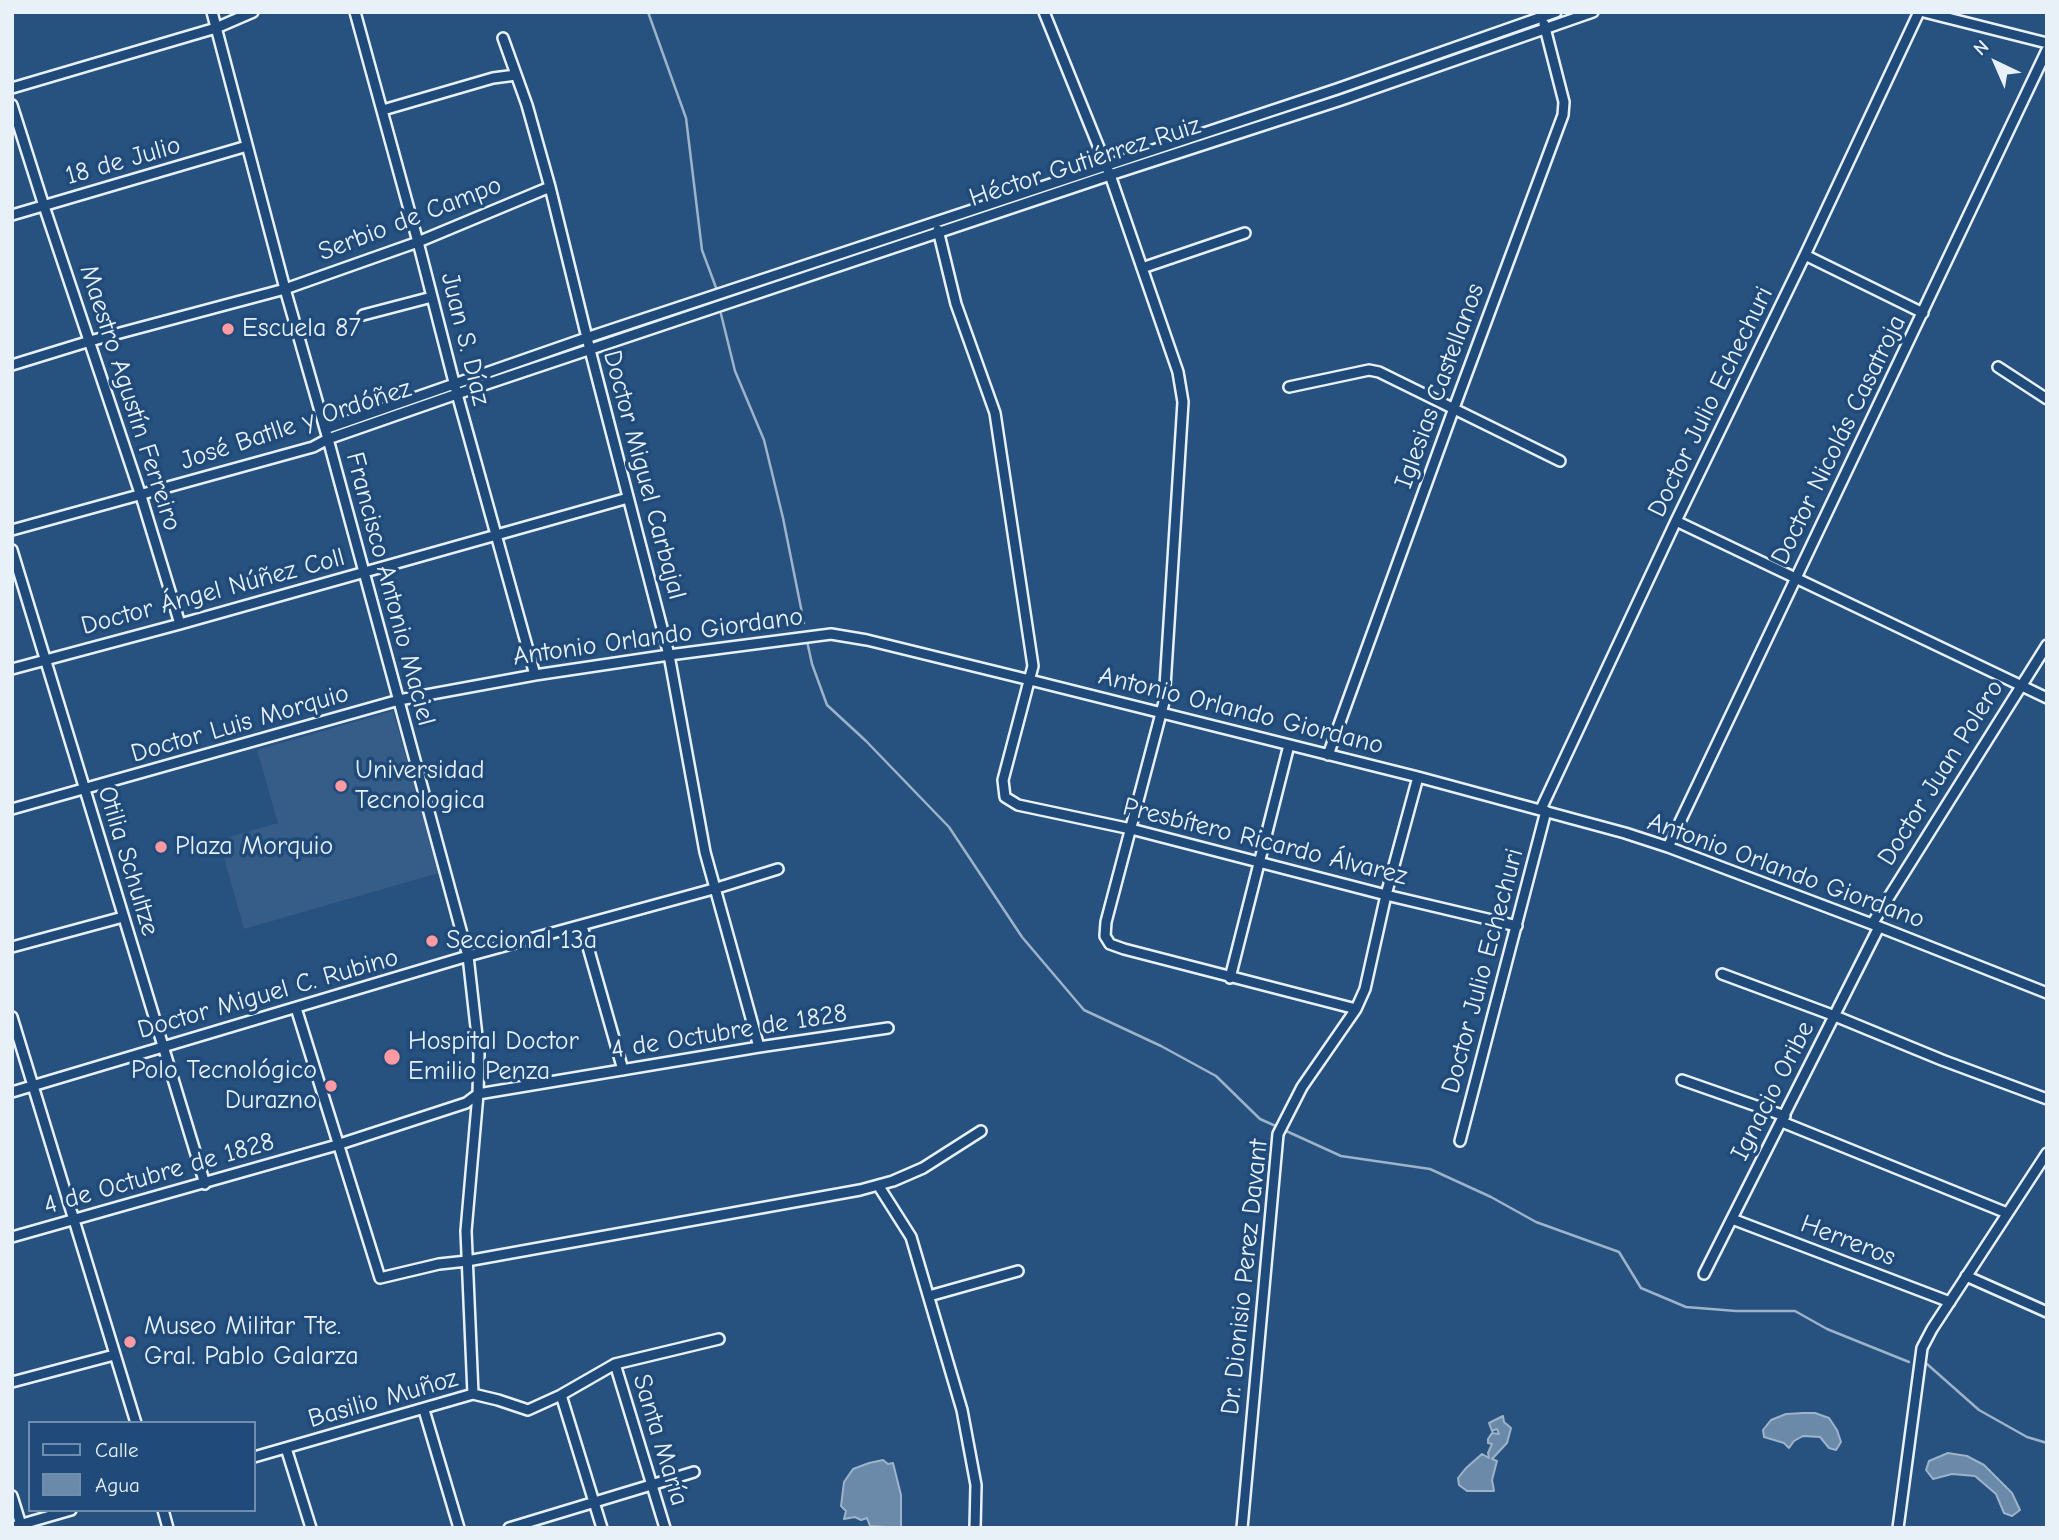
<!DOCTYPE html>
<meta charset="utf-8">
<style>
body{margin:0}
#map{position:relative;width:2059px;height:1540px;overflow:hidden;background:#27517f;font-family:"Comic Neue",sans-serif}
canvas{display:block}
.frame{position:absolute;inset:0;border:14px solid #e8f1f8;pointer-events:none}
.legend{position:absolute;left:28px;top:1421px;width:228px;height:91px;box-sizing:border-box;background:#1f4a7a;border:2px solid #6f8dac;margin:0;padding:9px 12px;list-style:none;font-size:21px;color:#e8f1f8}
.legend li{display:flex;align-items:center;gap:14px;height:35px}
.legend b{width:35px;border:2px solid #6f8dac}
.north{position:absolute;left:1961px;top:28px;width:70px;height:70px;-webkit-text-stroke:5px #1f4a7a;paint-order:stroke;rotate:316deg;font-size:19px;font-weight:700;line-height:28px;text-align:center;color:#e8f1f8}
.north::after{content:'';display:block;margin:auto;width:24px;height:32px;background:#e8f1f8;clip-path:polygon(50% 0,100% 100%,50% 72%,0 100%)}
</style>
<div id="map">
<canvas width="2059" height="1540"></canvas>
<div class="frame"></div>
<ul class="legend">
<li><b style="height:9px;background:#1f4a7a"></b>Calle</li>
<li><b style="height:19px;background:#6b8aaa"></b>Agua</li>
</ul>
<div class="north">N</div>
</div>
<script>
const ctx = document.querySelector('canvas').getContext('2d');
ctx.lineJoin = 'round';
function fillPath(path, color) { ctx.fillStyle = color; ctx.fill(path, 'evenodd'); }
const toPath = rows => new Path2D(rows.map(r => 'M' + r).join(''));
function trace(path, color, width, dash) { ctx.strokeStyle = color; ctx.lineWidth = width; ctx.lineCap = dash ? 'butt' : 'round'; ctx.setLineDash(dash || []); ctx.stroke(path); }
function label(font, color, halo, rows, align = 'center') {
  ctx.font = font + ' "Comic Neue",sans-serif'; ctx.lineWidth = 7; ctx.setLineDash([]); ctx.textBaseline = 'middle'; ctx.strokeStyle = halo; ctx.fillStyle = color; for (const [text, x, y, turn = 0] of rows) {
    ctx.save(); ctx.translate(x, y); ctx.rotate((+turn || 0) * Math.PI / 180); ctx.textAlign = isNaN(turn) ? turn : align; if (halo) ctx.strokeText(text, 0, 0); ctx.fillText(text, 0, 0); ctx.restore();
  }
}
fillPath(toPath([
 [393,711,439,873,244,929,219,840,278,823,257,750]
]), '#355d88');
const water = toPath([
 [1803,1413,1815,1413,1829,1418,1837,1430,1841,1442,1836,1450,1829,1448,1820,1437,1803,1436,1794,1441,1789,1448,1784,1443,1764,1437,1763,1430,1771,1420,1786,1414,1803,1413],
 [1503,1416,1504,1422,1511,1428,1507,1443,1492,1459,1497,1461,1492,1480,1494,1491,1467,1491,1459,1485,1458,1478,1466,1468,1482,1454,1489,1458,1488,1453,1492,1444,1488,1443,1488,1439,1492,1433,1499,1434,1497,1429,1492,1431,1489,1423,1503,1416],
 [1948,1453,1967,1456,1984,1465,2012,1493,2020,1510,2012,1516,2004,1513,1996,1494,1975,1476,1952,1474,1933,1479,1926,1470,1929,1461,1948,1453],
 [883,1460,888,1464,893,1463,901,1495,901,1528,870,1526,867,1518,861,1520,855,1517,844,1519,846,1511,841,1506,844,1482,853,1469,869,1463,883,1460]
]);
fillPath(water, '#6b8aaa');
trace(water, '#9db3c9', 2);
trace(toPath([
 [648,12,686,118,702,250,718,293],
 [721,314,735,371,764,440,783,518,804,623],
 [807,641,812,664,827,705,866,741,949,827,1022,937,1084,1010,1161,1046,1216,1076,1260,1119,1278,1127],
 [1284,1130,1341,1156,1430,1169,1491,1197,1536,1222,1619,1252,1641,1288,1686,1307,1736,1311,1795,1311,1827,1329,1909,1362],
 [1927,1364,1979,1410,2027,1437,2047,1443]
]), '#9db3c9', 2.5);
const minor = toPath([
 [212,12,285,289,328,439,468,956,479,1054,478,1094,466,1231,473,1394],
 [355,12,418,242,457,394,535,675],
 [1044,12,1110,175,1178,372,1183,402,1164,702,1106,922,1105,936,1110,944,1124,949,1356,1009],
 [1924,12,2047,43],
 [503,38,527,105,550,187,590,350,669,655,705,852,759,1047],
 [12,88,216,28,253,12],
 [12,105,44,206,141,496,180,624],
 [383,110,493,78,516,75],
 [12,215,247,146],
 [938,230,956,304,995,413,1033,666,1003,780,1005,797,1018,805,1131,829,1386,895,1517,926],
 [1805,255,1923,313],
 [1142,268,1245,233],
 [363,315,432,297],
 [12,365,90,341,285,289,418,242,550,187],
 [1998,367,2047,399],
 [1289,387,1369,370,1379,372,1560,461],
 [325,429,589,337,1337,89,1556,12],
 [1676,521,2047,698],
 [12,530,313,447,328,439,457,394,1110,175,1341,100,1593,12],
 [12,550,205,1184],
 [12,669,180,624,628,498],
 [1328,755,1454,408,1563,115,1564,102,1544,24],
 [12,809,399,700,535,675,669,655,831,634,867,640,1030,680,1418,777,1625,833,1668,847,1872,924,2047,993],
 [1541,809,1676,521,1805,255,1919,12],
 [1668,847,2047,50],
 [1872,924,2047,645],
 [582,926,623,1070],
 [12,947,123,917],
 [1722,974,1835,1016,1942,1060,2047,1099],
 [1230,978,1289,745],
 [296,1008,380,1278,439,1264,467,1261,860,1190,893,1181,923,1168,981,1131],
 [12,1017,136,1423],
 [1682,1080,1785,1116],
 [12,1092,468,956,717,888,778,869],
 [1782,1122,2007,1213],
 [1460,1141,1546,811],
 [878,1185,911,1237,962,1410,976,1485,975,1528],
 [1732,1219,1950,1302],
 [12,1237,337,1145,466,1103,478,1094,759,1047,888,1028],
 [1704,1274,1879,927],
 [1966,1276,2047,1312],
 [929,1296,1018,1271],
 [615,1364,665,1528],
 [12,1382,114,1355],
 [561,1395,602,1528],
 [424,1410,459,1528],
 [286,1448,311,1528],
 [254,1457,473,1394,498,1400,528,1410,561,1395,615,1364,719,1339],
 [12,1496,22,1528],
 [163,1510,168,1528],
 [12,1527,71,1510],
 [509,1528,694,1472],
 [1242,1528,1278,1134,1302,1087,1356,1009,1365,989,1386,895,1418,777],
 [1898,1528,1922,1348,1932,1329,2047,1153]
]);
trace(minor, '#e8f1f8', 14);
trace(minor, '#1f4a7a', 9);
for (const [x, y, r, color] of [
 [228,329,7,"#ff9aa2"],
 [341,786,7,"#ff9aa2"],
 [161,847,7,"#ff9aa2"],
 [432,941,7,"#ff9aa2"],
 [392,1057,9,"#ff9aa2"],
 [331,1086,7,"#ff9aa2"],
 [130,1342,7,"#ff9aa2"]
]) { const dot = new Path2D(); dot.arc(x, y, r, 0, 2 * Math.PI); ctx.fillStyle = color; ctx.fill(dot); trace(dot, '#1f4a7a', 2.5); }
label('26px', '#e8f1f8', '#1f4a7a', [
 ["18 de Julio",123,161,-16],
 ["Héctor Gutiérrez Ruiz",1085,162,-18],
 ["Serbio de Campo",410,219,-21],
 ["Juan S. Díaz",465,339,76],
 ["Iglesias Castellanos",1440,386,-70],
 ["Maestro Agustín Ferreiro",130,398,72],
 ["Doctor Julio Echechuri",1711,402,-64],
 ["José Batlle y Ordóñez",296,425,-18],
 ["Doctor Nicolás Casatroja",1839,440,-64],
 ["Doctor Miguel Carbajal",644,475,75],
 ["Francisco Antonio Maciel",390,589,75],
 ["Doctor Ángel Núñez Coll",213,592,-15],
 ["Antonio Orlando Giordano",658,637,-8],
 ["Antonio Orlando Giordano",1241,711,14],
 ["Doctor Luis Morquio",240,724,-16],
 ["Doctor Juan Polero",1941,773,-58],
 ["Presbítero Ricardo Álvarez",1265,842,14],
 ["Otilia Schultze",128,861,73],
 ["Antonio Orlando Giordano",1786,871,20],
 ["Doctor Julio Echechuri",1483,971,-75],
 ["Doctor Miguel C. Rubino",268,994,-16],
 ["4 de Octubre de 1828",729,1032,-9],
 ["Ignacio Oribe",1773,1091,-63],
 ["4 de Octubre de 1828",159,1174,-16],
 ["Herreros",1848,1241,21],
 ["Dr. Dionisio Perez Davant",1245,1277,-84],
 ["Basilio Muñoz",383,1399,-16],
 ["Santa María",660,1440,73]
]);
label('26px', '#e8f1f8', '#1f4a7a', [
 ["Escuela 87",242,329],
 ["Universidad",355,771],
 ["Tecnologica",355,801],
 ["Plaza Morquio",175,847],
 ["Seccional 13a",446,941],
 ["Hospital Doctor",408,1042],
 ["Emilio Penza",408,1072],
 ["Polo Tecnológico",317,1071,"right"],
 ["Durazno",317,1101,"right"],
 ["Museo Militar Tte.",144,1327],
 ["Gral. Pablo Galarza",144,1357]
], 'left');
</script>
